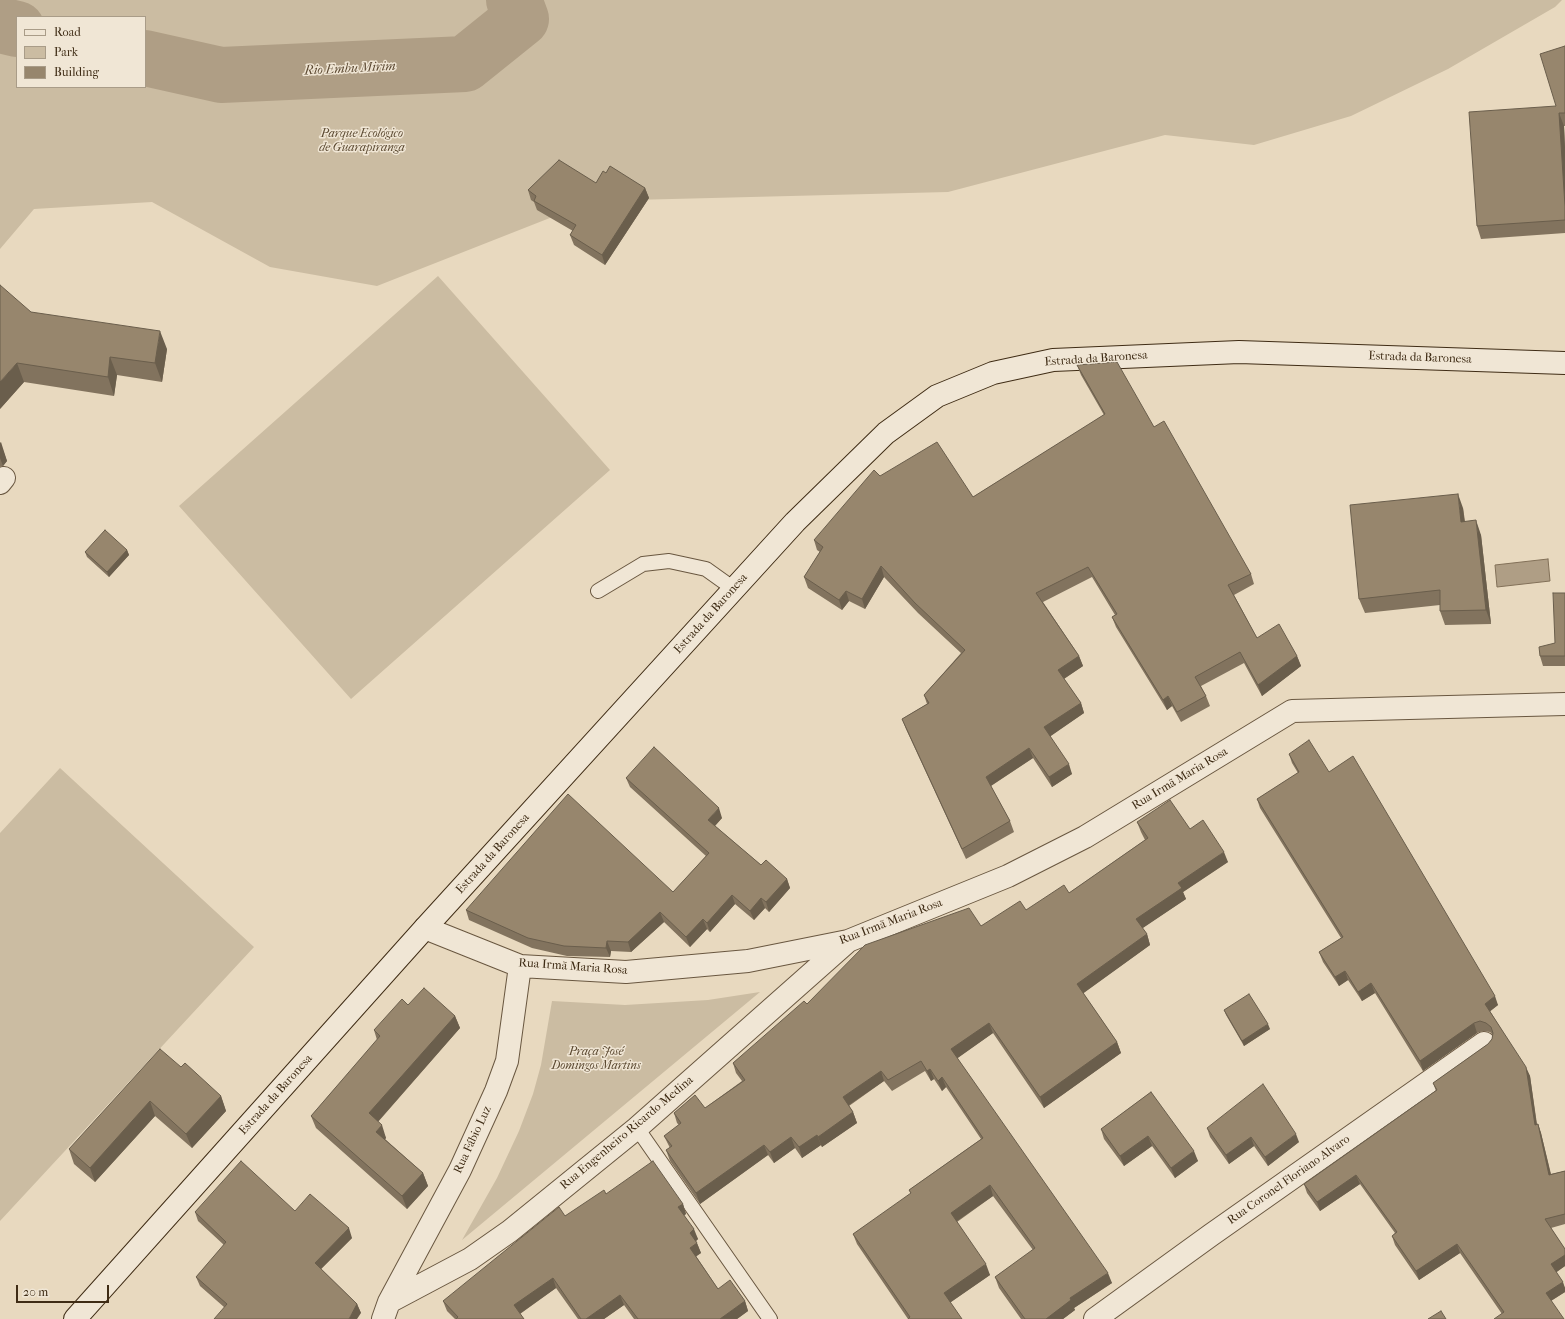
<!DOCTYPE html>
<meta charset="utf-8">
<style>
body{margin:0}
#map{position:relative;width:1565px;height:1319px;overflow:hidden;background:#e8d9bf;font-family:"IM FELL French Canon",serif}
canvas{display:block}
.legend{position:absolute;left:16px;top:16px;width:130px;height:72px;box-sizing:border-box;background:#f0e6d5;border:1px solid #a99c88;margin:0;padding:5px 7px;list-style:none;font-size:12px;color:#3f2c15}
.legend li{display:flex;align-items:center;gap:8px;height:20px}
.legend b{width:20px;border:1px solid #a99c88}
.scale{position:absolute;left:16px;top:1285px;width:93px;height:18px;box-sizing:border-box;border:2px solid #3f2c15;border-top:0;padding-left:5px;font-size:12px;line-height:14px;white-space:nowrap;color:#3f2c15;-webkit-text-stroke:3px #f0e6d5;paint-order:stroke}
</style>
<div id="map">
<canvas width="1565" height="1319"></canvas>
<ul class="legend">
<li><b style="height:5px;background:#f0e6d5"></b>Road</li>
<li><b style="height:11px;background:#cbbca2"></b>Park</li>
<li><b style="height:11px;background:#97866d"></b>Building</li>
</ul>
<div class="scale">20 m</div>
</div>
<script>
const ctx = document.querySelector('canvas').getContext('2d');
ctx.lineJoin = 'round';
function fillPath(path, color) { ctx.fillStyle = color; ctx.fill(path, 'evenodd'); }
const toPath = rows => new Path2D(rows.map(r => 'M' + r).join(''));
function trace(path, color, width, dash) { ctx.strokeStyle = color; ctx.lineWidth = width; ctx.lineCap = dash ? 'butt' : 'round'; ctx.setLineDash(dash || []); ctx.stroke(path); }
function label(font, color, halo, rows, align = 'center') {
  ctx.font = font + ' "IM FELL French Canon",serif'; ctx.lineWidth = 3; ctx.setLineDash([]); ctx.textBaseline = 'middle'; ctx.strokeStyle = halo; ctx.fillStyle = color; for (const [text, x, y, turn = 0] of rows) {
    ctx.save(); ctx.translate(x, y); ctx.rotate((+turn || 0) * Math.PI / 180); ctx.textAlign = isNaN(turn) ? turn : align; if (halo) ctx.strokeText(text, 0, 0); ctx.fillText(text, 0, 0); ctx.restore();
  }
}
fillPath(toPath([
 [0,0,1562,0,1555,7,1448,69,1351,116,1254,145,1165,135,948,192,593,201,377,286,270,267,152,202,34,209,0,249],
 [17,17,145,17,145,87,17,87],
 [438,276,610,470,351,699,179,506],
 [60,768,254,947,0,1221,0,833],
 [760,992,462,1240,497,1178,519,1131,533,1094,541,1065,552,1001,625,1005,708,1000]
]), '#cbbca2');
const water = toPath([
 [1548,559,1550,581,1497,587,1495,565,1548,559]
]);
fillPath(water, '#af9e85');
trace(water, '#827058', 1);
trace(toPath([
 [0,25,17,29],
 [145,58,221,75,465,64,521,19,514,0]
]), '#af9e85', 56);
const service = toPath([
 [598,591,643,564,669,561,706,569,734,589],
 [637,1128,770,1319]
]);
const minor = toPath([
 [0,483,4,478],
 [425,928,520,966,626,972,748,961,848,941,1008,876,1085,837,1292,711,1565,704],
 [389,1302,470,1259,510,1231,637,1128,847,942],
 [383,1319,389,1302,460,1170,496,1091,507,1061,520,966],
 [1095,1319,1211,1235,1484,1043]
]);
const secondary = toPath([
 [75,1319,425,928,795,522,886,433,937,396,993,373,1053,360,1239,352,1565,363]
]);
trace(service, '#695740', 16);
trace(minor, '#695740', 24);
trace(secondary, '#3f2c15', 24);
trace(service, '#f0e6d5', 14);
trace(minor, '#f0e6d5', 22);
trace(secondary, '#f0e6d5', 22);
fillPath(toPath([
 [1565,46,1565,126,1564,126,1565,148,1565,233,1481,239,1477,226,1556,106],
 [606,173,645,188,649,198,605,265,574,245,570,235,573,231,537,210,534,202,531,200,528,190,596,183],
 [31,312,167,349,162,382,117,375,114,396,24,382,0,409],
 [1077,365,1154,427,1251,574,1254,584,1234,595,1257,638,1297,656,1301,666,1262,696,1244,663,1201,686,1206,696,1210,706,1181,722,1172,706,1167,710,1116,627,1112,617,1115,615,1092,577,1043,602,1079,656,1083,666,1064,679,1081,703,1084,713,1050,736,1072,774,1052,787,1033,758,991,786,1010,821,1014,832,966,859,906,729,902,719,927,704,924,695,961,653,918,613,884,577,865,609,849,601,842,610,808,588,804,577,820,552,817,550,814,540,880,476,973,497,1104,415,1081,375],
 [0,442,7,461,3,466,0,467],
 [1463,508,1465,521,1481,535,1491,624,1445,625,1440,611,1440,605,1365,613,1359,599],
 [127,550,129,555,109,577,87,557,85,552],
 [1565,593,1565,666,1543,666,1540,656,1555,643],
 [1289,754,1329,772,1498,1005,1490,1011,1530,1076,1537,1124,1538,1124,1541,1133,1551,1174,1565,1171,1565,1224,1551,1228,1565,1249,1565,1266,1556,1272,1565,1288,1565,1292,1551,1301,1502,1314,1460,1253,1419,1280,1395,1245,1392,1236,1395,1233,1360,1184,1320,1211,1307,1193,1304,1184,1436,1091,1433,1083,1488,1044,1492,1039,1493,1035,1490,1032,1483,1031,1477,1033,1423,1071,1375,993,1362,1001,1348,980,1339,986,1323,962,1319,952,1341,938,1260,808,1257,799,1298,773,1292,763],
 [626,778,722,818,715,826,761,865,787,879,790,888,769,912,765,908,754,920,735,904,710,932,707,929,690,947,664,922,631,952,611,951,610,957,567,956,532,948,469,920,466,910,673,892,706,856,630,787],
 [1137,822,1190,829,1228,862,1183,892,1186,899,1142,928,1147,934,1150,945,1083,993,1117,1042,1121,1053,1044,1108,993,1033,957,1058,1112,1283,1074,1308,1075,1310,1063,1319,1021,1319,999,1288,995,1277,1033,1250,993,1196,957,1222,990,1275,951,1302,908,1319,857,1244,853,1234,911,1194,909,1190,981,1139,946,1087,942,1091,934,1079,931,1081,925,1071,892,1091,884,1081,849,1106,853,1112,857,1123,822,1147,821,1145,802,1158,795,1148,774,1163,768,1155,700,1204,670,1161,666,1150,670,1148,664,1136,679,1125,677,1123,674,1113,705,1108,742,1081,736,1073,733,1063,807,1004,981,926,1026,910,1069,893,1145,840,1141,832],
 [408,1005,455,1016,460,1028,378,1122,386,1138,385,1139,423,1173,428,1186,407,1209,316,1128,311,1116,377,1040,374,1030],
 [1224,1010,1270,1029,1244,1046,1226,1015],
 [181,1067,221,1096,226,1111,192,1148,155,1116,95,1182,74,1164,69,1149],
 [1151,1092,1198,1161,1175,1178,1152,1146,1124,1166,1104,1139,1101,1129],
 [1207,1128,1299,1142,1268,1166,1254,1146,1229,1164,1210,1137],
 [606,1194,683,1204,686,1214,684,1215,698,1239,696,1241,701,1253,696,1256,718,1289,745,1301,748,1311,737,1319,634,1319,624,1305,604,1319,578,1319,556,1288,520,1314,524,1319,455,1319,447,1311,443,1301,565,1216],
 [295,1211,352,1238,321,1269,357,1304,361,1313,224,1307,200,1286,196,1277,224,1245,198,1221,195,1212]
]), '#82735e');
fillPath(toPath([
 [1559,113,1564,126,1565,148,1565,206],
 [645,188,649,198,605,265,602,255],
 [160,331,167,349,162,382,155,363],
 [110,357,117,375,114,396,108,377],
 [17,363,24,382,0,409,0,382],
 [1,442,7,461,3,466,0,458,0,443],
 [1458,494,1463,508,1466,536,1461,522],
 [1476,520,1481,535,1491,624,1486,610],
 [127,550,129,555,109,577,107,572],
 [881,566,884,577,865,609,862,599],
 [846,591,849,601,842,610,839,600],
 [1079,656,1083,666,1062,680,1058,670],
 [1297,656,1301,666,1262,696,1258,685],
 [1168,696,1172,706,1167,710,1163,700],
 [1081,703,1084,713,1048,738,1044,727],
 [1029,748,1033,758,989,787,986,777],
 [1069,764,1072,774,1052,787,1049,777],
 [719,808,722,818,712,829,708,820],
 [1224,852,1228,862,1183,892,1186,899,1140,930,1136,919,1178,883],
 [787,879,790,888,769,912,766,902],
 [732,895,735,904,710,932,707,923],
 [761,898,765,908,754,920,750,911],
 [660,912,664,922,631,952,628,942],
 [703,919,707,929,690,947,686,937],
 [1147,934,1150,945,1081,995,1077,984],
 [607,941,611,951,610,957,606,948],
 [1345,971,1348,980,1339,986,1335,977],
 [1371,983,1375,993,1362,1001,1358,992],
 [1495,996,1498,1005,1488,1013,1485,1004],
 [455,1016,460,1028,374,1126,369,1113],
 [989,1023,993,1033,955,1060,951,1049],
 [1474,1023,1477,1033,1423,1071,1420,1061],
 [1268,1024,1270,1029,1244,1046,1242,1041],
 [1117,1042,1121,1053,1044,1108,1040,1097],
 [1526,1067,1530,1076,1538,1134,1535,1125],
 [930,1069,934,1079,931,1081,927,1071],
 [881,1071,884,1081,846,1107,843,1097],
 [942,1077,946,1087,942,1091,938,1081],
 [221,1096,226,1111,192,1148,186,1134],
 [150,1101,155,1116,95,1182,90,1168],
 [853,1112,857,1123,822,1147,818,1137],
 [1538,1124,1541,1133,1553,1184,1549,1175],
 [382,1125,386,1138,381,1144,376,1132],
 [1296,1134,1299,1142,1268,1166,1265,1157],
 [817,1135,821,1145,802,1158,799,1147],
 [1148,1136,1152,1146,1124,1166,1120,1156],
 [791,1137,795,1148,774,1163,770,1152],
 [1251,1137,1254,1146,1229,1164,1226,1155],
 [764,1145,768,1155,700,1204,696,1193],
 [1194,1151,1198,1161,1175,1178,1171,1168],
 [423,1173,428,1186,407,1209,402,1196],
 [1356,1175,1360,1184,1320,1211,1317,1202],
 [990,1185,993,1196,954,1223,951,1213],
 [683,1204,686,1214,682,1217,678,1207],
 [349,1228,352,1238,318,1272,315,1263],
 [694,1229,698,1239,694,1243,690,1233],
 [697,1243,701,1253,694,1258,690,1248],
 [1457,1244,1460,1253,1419,1280,1416,1271],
 [1565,1255,1565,1266,1554,1274,1551,1264],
 [986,1264,990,1275,948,1304,944,1293],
 [1108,1273,1112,1283,1074,1308,1075,1310,1063,1319,1046,1319,1070,1298],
 [553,1278,556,1288,518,1315,514,1305],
 [1563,1282,1565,1288,1565,1292,1549,1302,1546,1293],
 [620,1295,624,1305,604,1319,586,1319],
 [745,1301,748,1311,737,1319,720,1319],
 [357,1304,361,1313,357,1319,349,1319]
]), '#6a5e4c');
const building = toPath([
 [1565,46,1565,113,1559,113,1565,206,1565,220,1477,226,1469,112,1556,106,1540,54,1565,46],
 [559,160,596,183,603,171,606,173,610,166,645,188,602,255,570,235,576,225,534,201,536,196,528,190,559,160],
 [0,285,31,312,160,331,155,363,110,357,108,377,17,363,0,382,0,285],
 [1117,362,1154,427,1164,421,1251,574,1228,585,1257,638,1279,624,1297,656,1258,685,1240,652,1195,677,1206,696,1177,712,1168,696,1163,700,1112,617,1117,614,1088,567,1036,593,1079,656,1058,670,1081,703,1044,727,1069,764,1049,777,1029,748,986,777,1010,821,962,849,902,719,929,703,924,695,965,650,915,603,881,566,862,599,846,591,839,600,804,577,823,547,814,540,874,470,880,476,937,442,973,497,1105,414,1077,365,1117,362],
 [1458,494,1461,522,1476,520,1486,610,1440,611,1440,590,1359,599,1350,505,1458,494],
 [105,530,127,550,107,572,85,552,105,530],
 [1553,593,1565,593,1565,656,1540,656,1539,647,1555,643,1553,593],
 [1309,740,1329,772,1353,756,1495,996,1485,1004,1526,1067,1535,1125,1538,1124,1549,1175,1565,1171,1565,1214,1545,1219,1565,1249,1565,1255,1551,1264,1563,1282,1546,1293,1564,1319,1494,1319,1504,1312,1457,1244,1416,1271,1392,1236,1397,1232,1356,1175,1317,1202,1304,1184,1437,1090,1433,1083,1488,1044,1492,1039,1493,1033,1491,1027,1486,1023,1480,1021,1474,1023,1420,1061,1371,983,1358,992,1345,971,1335,977,1319,952,1343,937,1257,799,1299,772,1289,754,1309,740],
 [654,747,719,808,708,820,761,865,766,860,787,879,766,902,761,898,750,911,732,895,707,923,703,919,686,937,660,912,628,942,607,941,606,948,564,946,528,938,466,910,568,794,673,892,709,853,626,778,654,747],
 [1170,800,1190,829,1203,820,1224,852,1178,883,1182,888,1136,919,1147,934,1077,984,1117,1042,1040,1097,989,1023,951,1049,1108,1273,1070,1298,1071,1300,1046,1319,1025,1319,995,1277,1035,1248,990,1185,951,1213,986,1264,944,1293,962,1319,908,1319,910,1317,853,1234,911,1193,909,1190,983,1138,942,1077,938,1081,930,1069,927,1071,921,1061,888,1080,881,1071,843,1097,853,1112,818,1137,817,1135,799,1147,791,1137,770,1152,764,1145,696,1193,666,1150,672,1146,664,1136,681,1123,674,1113,695,1095,705,1108,745,1080,733,1063,804,1001,807,1004,865,945,969,908,981,926,1020,901,1026,910,1064,885,1069,893,1148,838,1137,822,1170,800],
 [424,988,455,1016,369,1113,382,1125,376,1132,423,1173,402,1196,311,1116,380,1036,374,1030,402,999,408,1005,424,988],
 [1249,994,1268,1024,1242,1041,1224,1010,1249,994],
 [160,1049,181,1067,185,1063,221,1096,186,1134,150,1101,90,1168,69,1149,160,1049],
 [1263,1084,1296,1134,1265,1157,1251,1137,1226,1155,1207,1128,1263,1084],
 [1151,1092,1194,1151,1171,1168,1148,1136,1120,1156,1101,1129,1151,1092],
 [241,1161,295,1211,310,1194,349,1228,315,1263,357,1304,349,1319,214,1319,227,1304,196,1277,226,1242,195,1212,241,1161],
 [653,1161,683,1204,678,1207,694,1229,690,1233,697,1243,690,1248,718,1289,730,1280,745,1301,720,1319,638,1319,620,1295,586,1319,581,1319,553,1278,514,1305,524,1319,456,1319,458,1317,443,1301,559,1207,565,1216,604,1190,606,1194,653,1161],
 [1441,1311,1446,1319,1428,1319,1441,1311]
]);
fillPath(building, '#97866d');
trace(building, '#6a5e4c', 1);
label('italic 12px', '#5b4931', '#f0e6d5', [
 ["Parque Ecológico",362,134],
 ["de Guarapiranga",362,148],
 ["Praça José",596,1052],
 ["Domingos Martins",596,1066]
]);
label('12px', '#3f2c15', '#f0e6d5', [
 ["Estrada da Baronesa",1420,358,2],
 ["Estrada da Baronesa",1096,359,-4],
 ["Estrada da Baronesa",711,614,-48],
 ["Rua Irmã Maria Rosa",1180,779,-31],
 ["Estrada da Baronesa",493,854,-48],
 ["Rua Irmã Maria Rosa",891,922,-21],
 ["Rua Irmã Maria Rosa",573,967,4],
 ["Estrada da Baronesa",276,1095,-48],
 ["Rua Engenheiro Ricardo Medina",627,1133,-40],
 ["Rua Fábio Luz",473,1140,-65],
 ["Rua Coronel Floriano Alvaro",1289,1180,-35]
]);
label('italic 13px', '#5b4831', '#f0e6d5', [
 ["Rio Embu Mirim",350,69,-3]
]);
</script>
